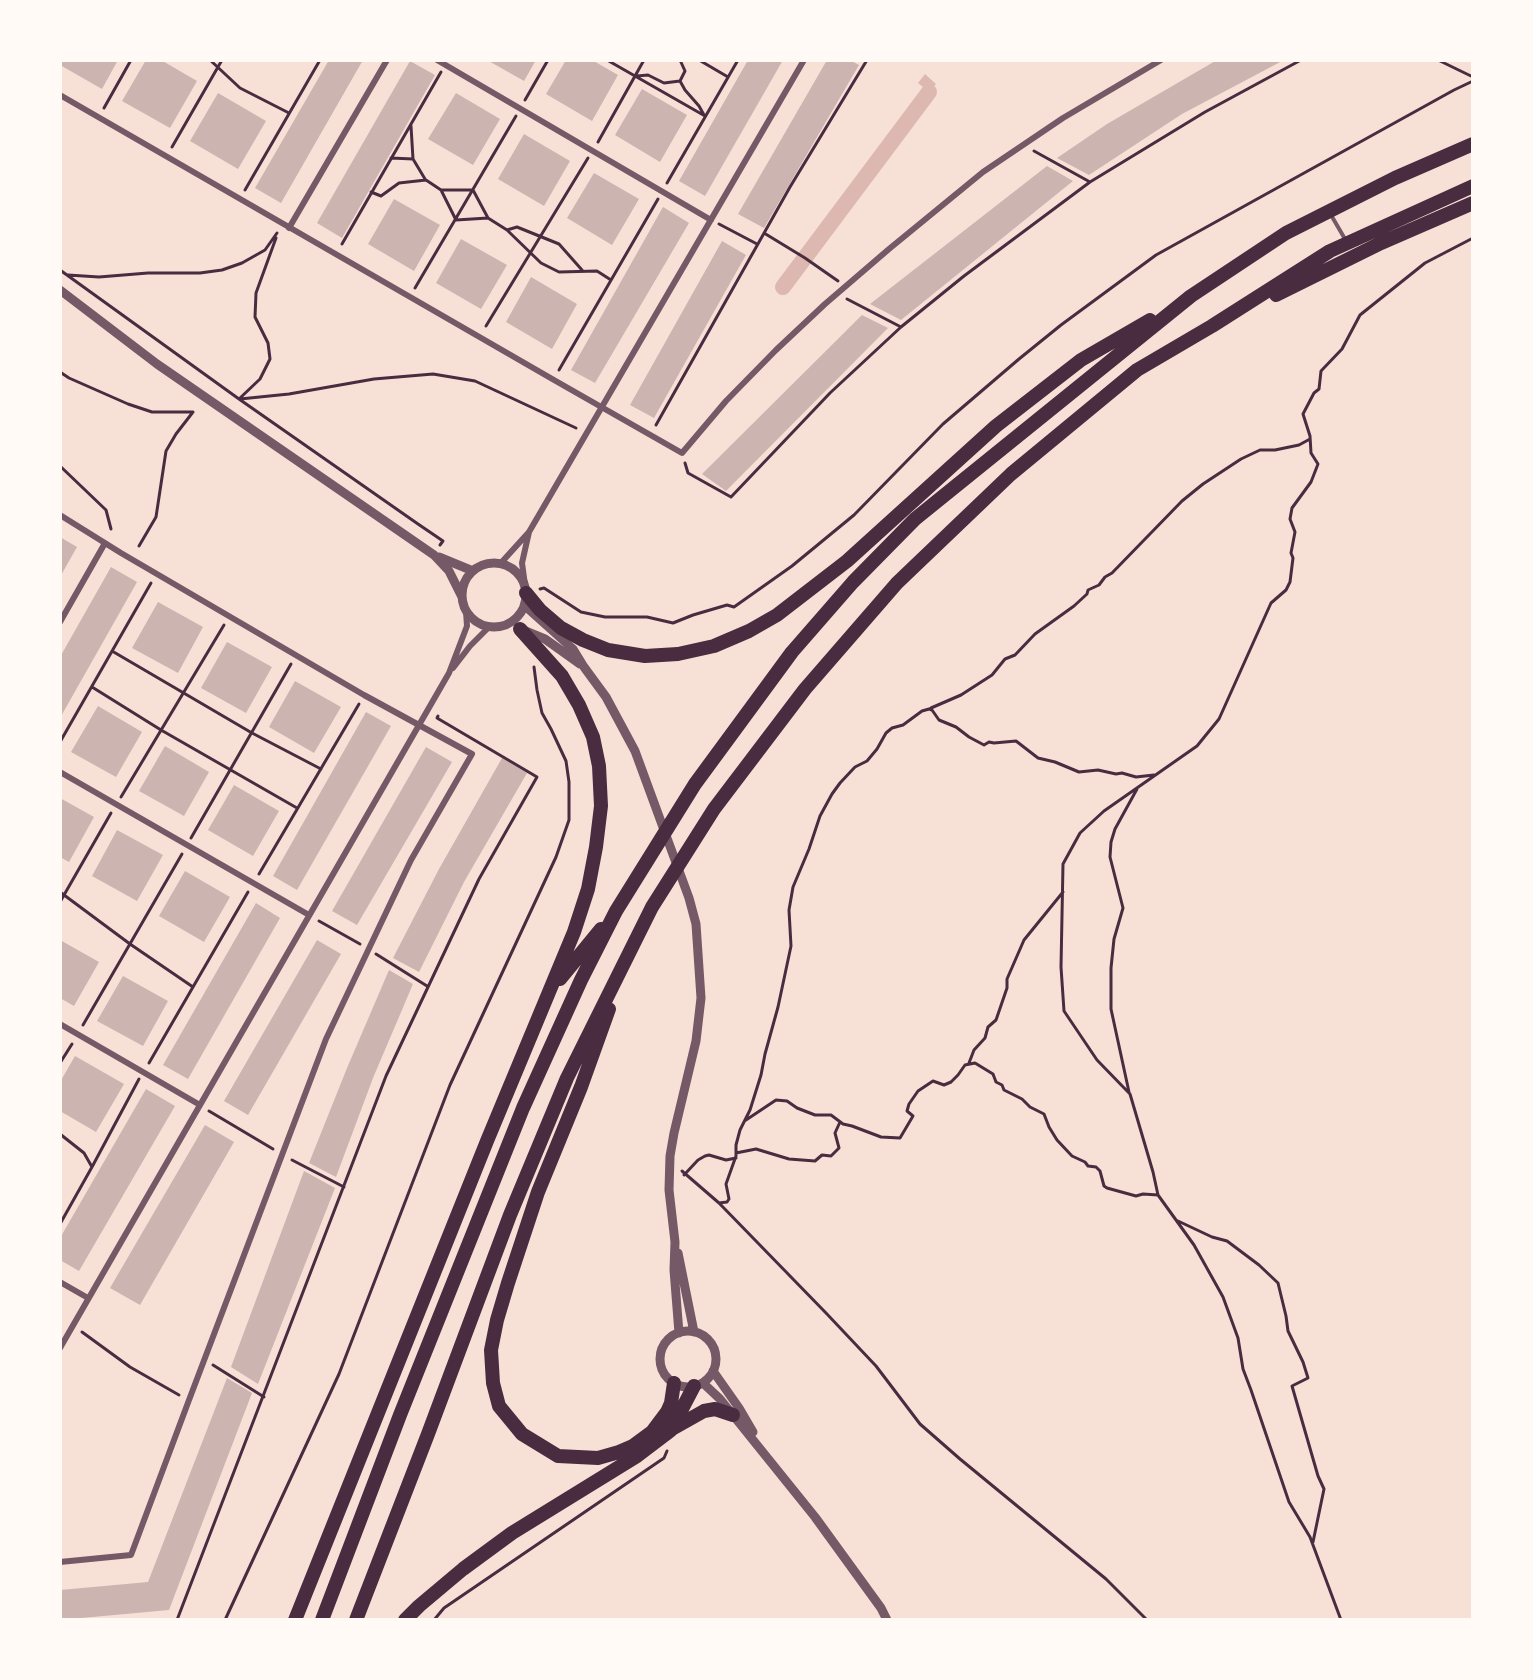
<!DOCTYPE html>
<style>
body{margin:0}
#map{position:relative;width:1533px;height:1680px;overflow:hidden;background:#f7e1d7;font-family:"Titillium Web",sans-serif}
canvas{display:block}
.frame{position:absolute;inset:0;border:62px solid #fffaf5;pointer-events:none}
</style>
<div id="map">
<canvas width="1533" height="1680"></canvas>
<div class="frame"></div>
</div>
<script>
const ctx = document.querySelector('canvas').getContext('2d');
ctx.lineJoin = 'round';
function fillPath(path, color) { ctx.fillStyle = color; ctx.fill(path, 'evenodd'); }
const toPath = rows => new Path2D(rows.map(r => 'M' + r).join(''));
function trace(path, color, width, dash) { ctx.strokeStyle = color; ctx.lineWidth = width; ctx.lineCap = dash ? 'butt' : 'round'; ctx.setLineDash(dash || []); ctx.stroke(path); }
fillPath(toPath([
 [925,74,936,84,929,92,918,83]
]), '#dcb8b0');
trace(toPath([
 [783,287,929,92]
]), '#dcb8b0', 16);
fillPath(toPath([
 [60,60,118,60,102,89,60,65],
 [146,60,161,60,197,81,170,128,122,101],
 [329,60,363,60,281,203,255,188],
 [487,60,536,60,524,81],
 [566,60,592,60,618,75,592,121,546,94],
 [748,60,783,60,705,196,679,181],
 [827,60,850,60,859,65,764,228,738,214],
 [1217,60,1284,60,1182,114,1089,175,1057,158,1107,124],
 [410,61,435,75,342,238,317,223],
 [642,89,687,115,660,162,615,135],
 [218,93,266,121,238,169,190,141],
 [456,93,500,119,473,165,428,139],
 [524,134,570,161,544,206,498,179],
 [1047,166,1073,181,901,320,870,304],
 [594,173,639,199,612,245,567,218],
 [394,199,440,225,414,271,368,244],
 [663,207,689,223,595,383,571,370],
 [461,239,507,265,481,309,436,283],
 [722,241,746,255,654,418,630,405],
 [531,277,577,304,552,349,506,322],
 [862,315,888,328,726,491,702,474],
 [60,537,77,547,60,577],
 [111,567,137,582,60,718,60,657],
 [158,602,203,627,178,673,132,648],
 [227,642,272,667,246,713,201,688],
 [295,681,341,707,314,753,269,727],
 [98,706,142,732,116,777,71,752],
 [366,712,391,726,297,890,273,876],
 [165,746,209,772,184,816,139,791],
 [426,747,452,762,357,925,332,911],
 [502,758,527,773,464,882,419,972,393,958,439,869],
 [234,785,279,811,253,856,208,830],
 [60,798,94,817,69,862,60,857],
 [117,830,163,855,137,901,92,876],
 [185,871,230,897,204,942,159,916],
 [256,903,280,918,188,1079,163,1065],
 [60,940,99,962,74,1006,60,998],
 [317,940,341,954,248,1115,224,1101],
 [389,970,413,984,373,1078,336,1177,309,1163,347,1068],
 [123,976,168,1001,143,1046,97,1021],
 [75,1056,124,1084,96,1132,60,1111,60,1082],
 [146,1089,175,1106,79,1271,60,1260,60,1238],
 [205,1125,234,1142,140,1305,110,1288],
 [304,1171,335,1188,258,1384,231,1367],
 [227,1378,252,1393,169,1610,60,1620,60,1590,148,1582]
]), '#ccb4b1');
trace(toPath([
 [210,60,240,88,289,113],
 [607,60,705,116],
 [699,60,728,77],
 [1438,60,1473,77],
 [637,76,648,75,664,83,680,81,685,71,680,60],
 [680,81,685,90,699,106,704,115],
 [525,100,548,60],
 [104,108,131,60],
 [411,126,413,159,425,179],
 [598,142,644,60],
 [172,147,222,60],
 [1034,151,1090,182],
 [391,158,413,159],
 [667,183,738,60],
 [245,190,320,60],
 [441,190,473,190,488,218],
 [371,192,381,196,399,183,426,180,441,190,456,220,488,218,507,230,541,263,559,272,597,271,611,280],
 [719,224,757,244],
 [507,230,517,227,559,244,582,270],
 [764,233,805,258,838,281],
 [342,244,441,72],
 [60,270,239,399,418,524,443,541,440,545],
 [68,275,99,277,148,273,200,273,222,270,242,263,265,250,277,233],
 [415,288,516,116],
 [847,299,901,327],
 [486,326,588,158],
 [559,370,658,199],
 [60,372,69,378,128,404,152,412,193,412],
 [239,399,260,379,270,359,268,343,255,317,256,293,276,238],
 [240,399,289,394,374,379,433,374,475,381,576,428],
 [656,425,790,187,867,60],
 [685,463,688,473,731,497,830,393,901,327,964,276,1090,182,1205,112,1301,60],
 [60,466,106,510,111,529],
 [139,546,156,517,166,451,176,434,193,412],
 [540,589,544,588,581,612,605,617,647,617,673,623,693,615,727,605,734,607,792,566,854,515,943,424,1019,359,1061,325,1156,255,1454,90,1473,81],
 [112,651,252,733,321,769],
 [92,687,161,730,297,808],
 [931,708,961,695,992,675,1005,659,1015,655,1035,634,1074,606,1087,594,1088,590,1099,585,1105,577,1112,573,1182,501,1203,484,1241,459,1260,450,1275,450,1299,445,1310,439],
 [60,742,151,583],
 [121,797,224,625],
 [191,838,291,664],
 [259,874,359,704],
 [60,892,130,944,193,987],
 [60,902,111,813],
 [319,921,360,944],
 [376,954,427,986],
 [83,1025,182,854],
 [60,1063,72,1044],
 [149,1063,248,892],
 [969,1063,974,1050,985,1038,988,1027,996,1020,1007,988,1007,979,1024,940,1063,892],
 [1129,1092,1111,1009,1111,968,1114,939,1123,908,1110,857,1111,842,1115,829,1137,789],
 [209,1111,273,1149],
 [746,1120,776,1100,787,1101,797,1108,815,1115,831,1115,843,1124,852,1126,881,1137,900,1138,913,1116,907,1111,909,1104,918,1091,933,1081,944,1085,951,1082,958,1075,965,1065,975,1063,993,1074,996,1082,1002,1085,1004,1090,1022,1099,1030,1107,1044,1114,1049,1127,1057,1140,1072,1156,1085,1162,1088,1166,1096,1167,1100,1171,1104,1186,1107,1188,1136,1196,1143,1194,1158,1195],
 [60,1134,84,1153,92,1167,60,1224],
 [736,1153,756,1149,789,1159,815,1161,822,1155,831,1156,839,1148,835,1133,840,1122],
 [292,1160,344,1187],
 [92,1167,139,1079],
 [682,1171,719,1203,826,1313,876,1366,920,1424,960,1459,1106,1579,1147,1620],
 [684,1175,698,1160,705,1156,709,1155,726,1160,736,1158],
 [719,1203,727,1202,729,1199,726,1184,736,1156,736,1145,740,1130,750,1110,761,1075,765,1054,778,1007,791,946,789,910,793,887,809,849,820,816,832,794,840,783,855,767,867,761,877,749,886,733,892,728,903,725,922,711,929,709,932,710,939,720,956,727,969,737,984,745,989,742,994,743,1016,741,1038,758,1055,762,1079,772,1098,770,1116,774,1122,773,1136,777,1154,775],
 [1178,1221,1212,1237,1227,1241,1259,1265,1278,1283,1286,1316,1288,1331,1303,1362,1308,1378,1292,1386,1318,1476,1324,1489,1313,1542],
 [82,1332,130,1367,179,1395],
 [213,1365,264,1397],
 [177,1620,386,1076,479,879,537,777,437,718,438,716],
 [225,1620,339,1374,450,1085,556,857,569,820,569,782,566,761,551,729,542,713,537,690,534,667],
 [434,1620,444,1608,664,1458,667,1451],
 [1341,1620,1310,1537,1289,1502,1251,1390,1243,1369,1238,1338,1223,1297,1194,1245,1158,1195,1153,1172,1130,1094,1097,1060,1064,1011,1061,967,1063,864,1080,833,1104,811,1197,746,1219,719,1271,603,1286,590,1290,582,1293,558,1291,553,1295,532,1290,519,1292,508,1311,482,1318,464,1311,453,1310,436,1303,414,1314,393,1319,389,1321,371,1342,349,1360,315,1425,263,1473,238]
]), '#4a2c40', 3);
trace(toPath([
 [1331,215,1345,239]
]), '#755966', 4);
trace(toPath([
 [437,60,711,220],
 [60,95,554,380,682,453,726,401,776,350,825,304,889,249,983,172,1063,118,1161,60],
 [289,228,387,60],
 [60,515,121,553,364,695,472,754,411,860,326,1039,189,1400,131,1555,60,1562],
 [500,564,529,532,804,60],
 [525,585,522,563,529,532],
 [60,622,105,543],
 [453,668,470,646,489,627],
 [60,772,309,915],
 [60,1024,200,1105],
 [60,1282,88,1298],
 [60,1348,449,673,467,626,466,611]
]), '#755966', 6);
trace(toPath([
 [60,290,157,364,434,555,449,571,462,597],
 [439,557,473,571],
 '462 595a32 32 0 1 1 64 0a32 32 0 1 1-64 0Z',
 [525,606,573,649,584,667,606,697,635,751,689,898,696,924,701,998,696,1041,674,1133,670,1156,669,1190,675,1242,674,1270,679,1333],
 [523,630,545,639,580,664],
 [678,1253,694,1332],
 '660 1359a28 28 0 1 1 56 0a28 28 0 1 1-56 0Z',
 [713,1371,739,1408,753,1432],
 [703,1383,720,1399,815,1517,881,1608,887,1620]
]), '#755966', 9);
trace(toPath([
 [1276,295,1381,243,1473,203],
 [526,593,540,610,561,628,583,640,608,650,645,656,678,654,714,646,749,631,777,615,847,561,996,426,1081,360,1150,320],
 [560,979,601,929],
 [609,1009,581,1087,538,1192,508,1283,497,1320,491,1350,493,1383,499,1406,522,1434,558,1456,598,1458,619,1452,633,1446,652,1432,667,1412,671,1403,674,1383],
 [672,1429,704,1411,715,1409,733,1415],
 [295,1620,487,1141,574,932,588,889,596,847,601,806,599,766,593,737,579,705,562,676,520,629],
 [322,1620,400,1415,523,1108,581,980,616,911,695,784,792,652,853,582,915,519,1191,296,1286,233,1395,178,1473,144],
 [356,1620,428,1434,510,1215,567,1078,652,907,714,809,805,689,897,583,1011,474,1137,370,1212,326,1330,251,1473,186],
 [405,1620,419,1606,463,1569,512,1533,637,1456,666,1434,671,1430,694,1386]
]), '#4a2c40', 14);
</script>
